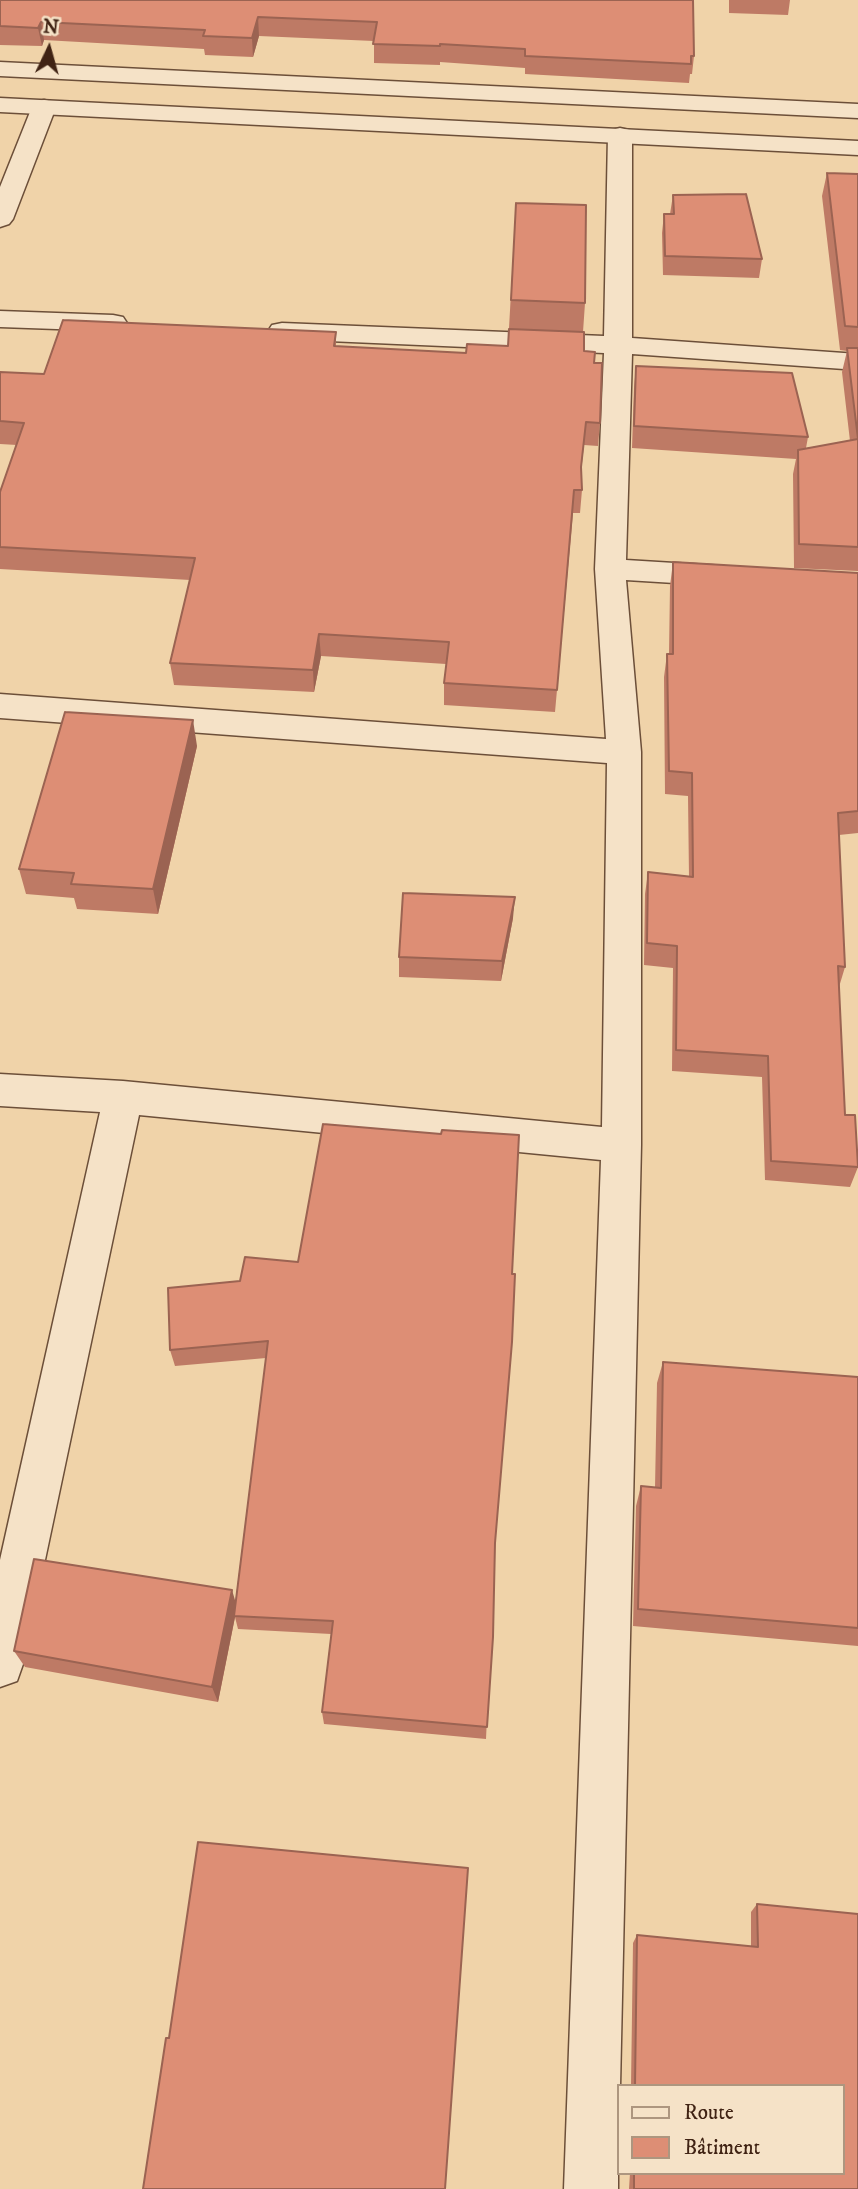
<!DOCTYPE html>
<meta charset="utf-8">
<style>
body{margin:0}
#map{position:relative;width:858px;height:2189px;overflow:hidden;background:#f0d3a9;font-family:"IM FELL DW Pica",serif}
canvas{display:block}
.legend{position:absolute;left:617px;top:2084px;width:228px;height:91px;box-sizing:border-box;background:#f5e2c7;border:2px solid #ad967f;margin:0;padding:9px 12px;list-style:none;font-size:21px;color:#402314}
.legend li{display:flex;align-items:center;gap:14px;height:35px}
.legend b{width:35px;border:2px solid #ad967f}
.north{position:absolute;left:14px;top:14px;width:70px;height:70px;-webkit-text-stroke:5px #f5e2c7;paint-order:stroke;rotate:5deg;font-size:19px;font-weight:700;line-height:28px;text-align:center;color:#402314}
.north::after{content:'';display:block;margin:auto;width:24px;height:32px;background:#402314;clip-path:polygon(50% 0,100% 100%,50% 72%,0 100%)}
</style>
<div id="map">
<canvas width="858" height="2189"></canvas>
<ul class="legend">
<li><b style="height:9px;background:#f5e2c7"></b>Route</li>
<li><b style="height:19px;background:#dd8e75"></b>Bâtiment</li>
</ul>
<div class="north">N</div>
</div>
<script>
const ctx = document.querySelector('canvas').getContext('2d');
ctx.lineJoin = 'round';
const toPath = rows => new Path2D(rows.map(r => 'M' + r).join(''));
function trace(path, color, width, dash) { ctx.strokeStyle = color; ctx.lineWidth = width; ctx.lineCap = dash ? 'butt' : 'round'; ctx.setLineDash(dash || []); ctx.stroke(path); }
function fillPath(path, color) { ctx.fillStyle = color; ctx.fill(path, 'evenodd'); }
const minor = toPath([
 [44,100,53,102,56,107,13,219,9,224,0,227,0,187,32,107,35,102,44,100],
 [620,128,629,130,632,135,632,338,858,354,858,370,632,354,626,560,723,566,734,569,738,576,734,583,723,586,626,580,641,752,641,1145,620,2086,618,2086,618,2189,564,2189,601,1160,139,1115,23,1664,17,1681,0,1687,0,1560,100,1112,0,1106,0,1074,123,1081,602,1127,607,763,0,718,0,694,606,739,595,569,604,353,282,339,272,337,268,331,272,325,282,323,604,336,608,135,611,130,620,128],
 [0,311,113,315,123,317,127,323,123,329,113,331,0,327,0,311]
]);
const tertiary = toPath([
 [0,62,858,104,858,118,0,76,0,62],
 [0,98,858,141,858,155,0,112,0,98]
]);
trace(minor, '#6c4f39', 3);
trace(tertiary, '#6c4f39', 3);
fillPath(minor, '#f5e2c7');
fillPath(tertiary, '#f5e2c7');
fillPath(toPath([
 [0,0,693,0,694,56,692,74,690,74,689,83,525,74,525,68,440,62,440,65,374,63,374,41,259,36,253,57,205,55,204,49,44,40,42,46,0,45],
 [729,0,790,0,788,15,729,13],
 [827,173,858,174,858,571,794,568,793,474,796,459,632,448,634,388,636,366,808,437,806,448,850,441,842,372,847,351,840,350,822,196],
 [673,195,762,259,759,278,663,275,662,233,664,214,670,214],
 [516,203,585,303,583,332,584,351,594,363,600,423,598,446,584,445,581,472,582,490,580,513,573,513,555,712,444,705,444,683,446,664,321,656,314,692,174,685,170,663,190,580,0,569,0,492,17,445,0,444,0,372,44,374,336,332,336,346,466,353,508,346],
 [673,562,858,573,858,833,839,835,845,967,839,987,845,1115,858,1167,850,1187,765,1180,762,1077,672,1071,673,968,644,965,645,894,648,872,689,877,688,796,665,794,664,677,667,654,669,654,670,586],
 [197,746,158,914,77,909,74,898,26,894,19,869],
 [513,918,501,981,399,977,399,957],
 [240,1281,495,1543,486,1739,324,1724,322,1712,331,1634,238,1629,235,1617,218,1702,25,1667,14,1651,235,1604,266,1358,175,1366,170,1350],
 [663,1362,858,1377,858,1646,633,1626,636,1506,641,1486,655,1488,657,1383],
 [757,1904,858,1914,858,2189,629,2189,630,2173,842,2173,842,2086,631,2086,633,1943,637,1935,751,1946,751,1912]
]), '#be7a65');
fillPath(toPath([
 [258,17,259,36,253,57,252,38],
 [41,22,44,40,42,46,38,28],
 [319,634,321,656,314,692,313,670],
 [193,720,197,746,158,914,153,889],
 [515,897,513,918,501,981,502,961],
 [232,1590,237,1607,218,1702,212,1687]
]), '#9b6352');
const building = toPath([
 [0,0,693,0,694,56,691,56,691,64,525,56,525,49,440,44,440,46,373,44,377,22,258,17,252,38,203,36,205,30,41,22,38,28,0,26,0,0],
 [827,173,858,174,858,327,845,326,827,173],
 [746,194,762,259,665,256,664,214,674,214,673,195,746,194],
 [516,203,586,205,585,303,511,300,516,203],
 [63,320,336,332,334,346,466,353,467,344,508,346,509,329,584,332,584,351,595,352,594,363,602,363,600,423,586,422,581,467,582,490,574,490,557,690,444,683,449,642,319,634,313,670,170,663,195,558,0,547,0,492,24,423,0,421,0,372,44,374,63,320],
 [847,348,858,348,858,547,799,544,798,450,858,439,847,348],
 [636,366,792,373,808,437,634,426,636,366],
 [673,562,858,573,858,811,838,813,845,967,838,966,845,1115,855,1115,858,1167,771,1161,768,1056,676,1050,677,946,647,943,648,872,693,877,692,773,669,771,667,654,673,654,673,562],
 [65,712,193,720,153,889,71,884,74,873,19,869,65,712],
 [403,893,515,897,502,961,399,957,403,893],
 [323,1124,441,1134,442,1130,519,1135,512,1274,515,1274,512,1342,495,1543,493,1637,487,1727,322,1712,333,1621,234,1616,268,1341,170,1350,168,1288,240,1281,245,1257,298,1262,323,1124],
 [663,1362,858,1377,858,1628,638,1609,641,1486,661,1488,663,1362],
 [34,1559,232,1590,212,1687,14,1651,34,1559],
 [198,1842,468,1868,445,2189,143,2189,166,2038,169,2038,198,1842],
 [757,1904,858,1914,858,2189,634,2189,634,2173,842,2173,842,2086,635,2086,637,1935,758,1947,757,1904]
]);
fillPath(building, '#dd8e75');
trace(building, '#9b6352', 2);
</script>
